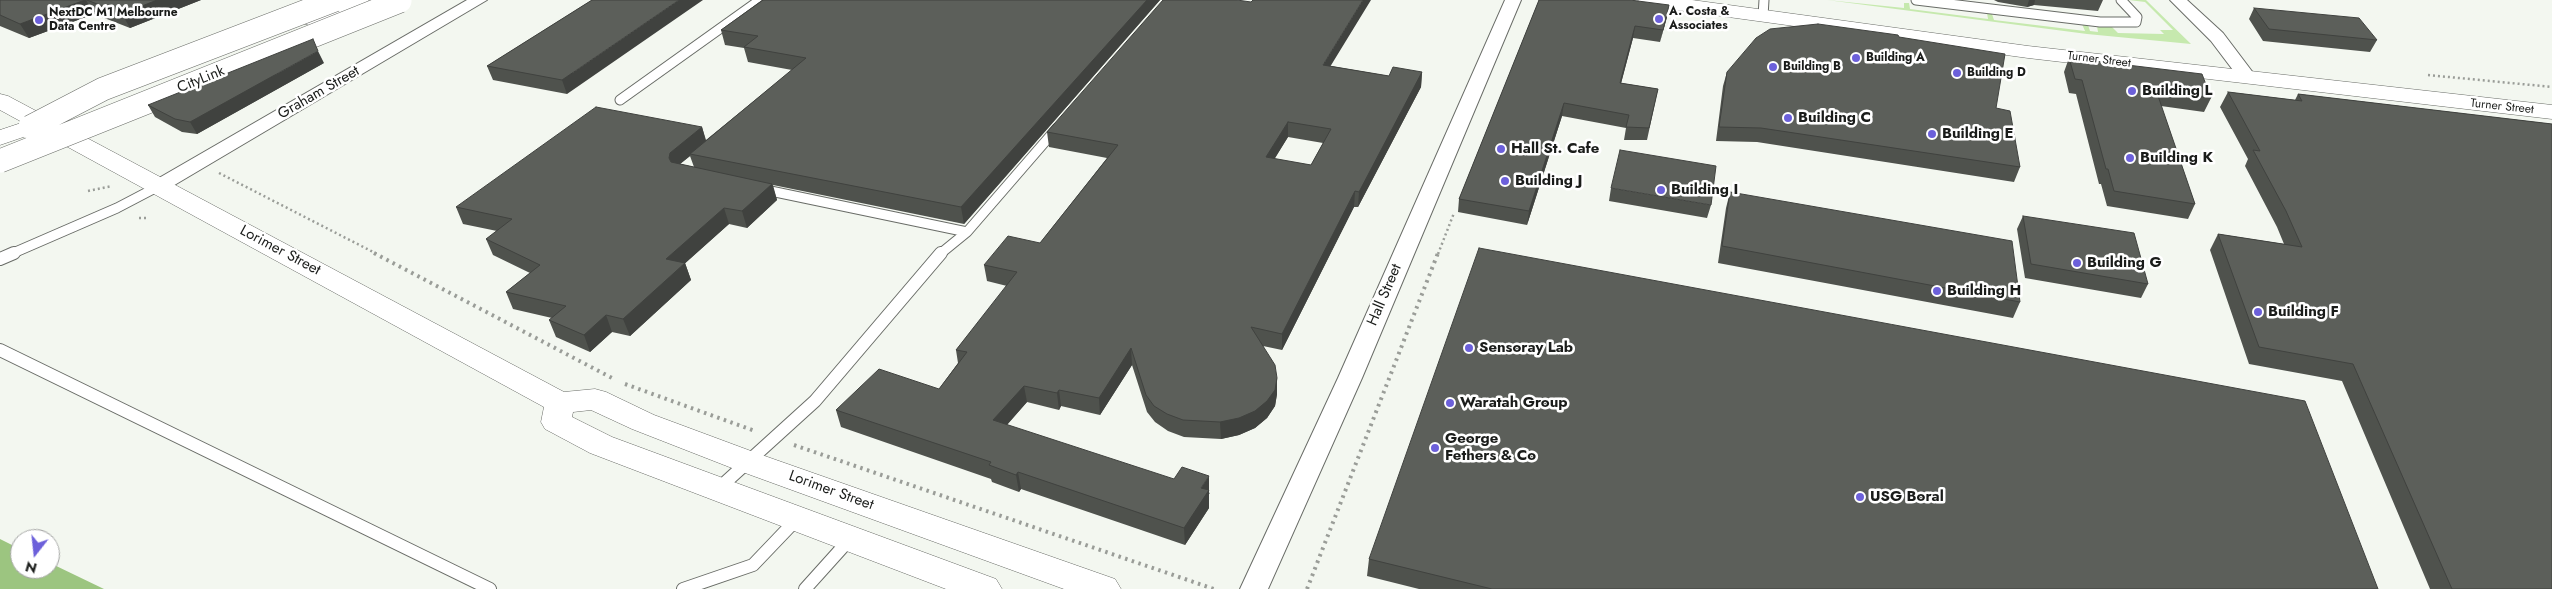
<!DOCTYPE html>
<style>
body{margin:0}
#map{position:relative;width:2552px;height:589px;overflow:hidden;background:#f3f7f0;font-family:Jost,sans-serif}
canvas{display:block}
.north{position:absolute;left:10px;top:529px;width:50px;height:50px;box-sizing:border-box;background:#fff;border:1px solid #a3a4a3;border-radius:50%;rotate:196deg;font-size:14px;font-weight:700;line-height:20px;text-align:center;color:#1a1c1a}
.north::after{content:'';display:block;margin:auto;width:18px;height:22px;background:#6c60da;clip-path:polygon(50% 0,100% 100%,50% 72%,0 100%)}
</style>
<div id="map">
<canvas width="2552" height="589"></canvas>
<div class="north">N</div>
</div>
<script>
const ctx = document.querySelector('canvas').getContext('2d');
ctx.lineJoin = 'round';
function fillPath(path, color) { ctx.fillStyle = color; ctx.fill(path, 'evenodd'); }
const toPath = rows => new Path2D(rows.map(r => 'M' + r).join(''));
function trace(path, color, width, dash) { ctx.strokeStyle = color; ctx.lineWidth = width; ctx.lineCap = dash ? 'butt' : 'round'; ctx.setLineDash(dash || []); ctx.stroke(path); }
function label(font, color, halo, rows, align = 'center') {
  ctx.font = font + ' Jost,sans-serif'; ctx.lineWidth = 5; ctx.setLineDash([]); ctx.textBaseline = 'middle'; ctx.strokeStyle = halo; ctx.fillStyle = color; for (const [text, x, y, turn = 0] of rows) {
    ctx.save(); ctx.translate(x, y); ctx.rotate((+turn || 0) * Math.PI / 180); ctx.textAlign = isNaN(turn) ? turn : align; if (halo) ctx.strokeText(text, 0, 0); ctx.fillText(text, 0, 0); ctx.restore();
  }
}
fillPath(toPath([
 [1827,0,1904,8,1904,3,1909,3,1910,9,1988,19,1987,13,1992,14,1994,20,2085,31,2082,24,2088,25,2090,31,2098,32,2097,26,2112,27,2118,33,2164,34,2160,30,2173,30,2145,2,2129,0,2146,0,2191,44,2087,34]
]), '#c6e9ae');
fillPath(toPath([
 [0,539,20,549,20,569,50,569,50,563,104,589,0,589]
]), '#9cc580');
const laneFar1 = toPath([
 [1916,0,2100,22,2136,22,2137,17,2121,0],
 [1763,16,1764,0],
 [620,100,760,0],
 [761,189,967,232],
 [11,254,117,208,159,186],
 [940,254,967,232,1057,128]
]);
const lane = toPath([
 [0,259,14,253],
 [0,350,490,589],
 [718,489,815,401,941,253],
 [683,589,753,565,796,520],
 [805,589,850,539]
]);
const street = toPath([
 [467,0,487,0,166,190,152,190,149,186,152,182,467,0],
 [1505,0,1521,0,1362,378,1268,589,1240,589,1338,378,1505,0],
 [2170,0,2187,0,2223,33,2257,78,2254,82,2242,82,2211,41,2170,0]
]);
const secondary = toPath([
 [1638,0,1692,0,2028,46,2552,105,2552,119,2028,58,1648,6,1641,4,1638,0],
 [0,94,8,96,564,392,595,389,606,392,654,415,759,454,1115,579,1121,589,1064,589,737,470,632,429,591,410,573,412,572,417,612,437,996,579,1002,589,946,589,590,453,545,429,541,422,544,407,0,110,0,94]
]);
const highway = toPath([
 [341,0,369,0,366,4,316,23,309,25,302,23,299,19,302,15,341,0],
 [30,120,38,122,42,127,38,132,0,145,0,130,30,120]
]);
trace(laneFar1, '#696c67', 11);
trace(lane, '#696c67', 14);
trace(street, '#696c67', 2);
trace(secondary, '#696c67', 1);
trace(highway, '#696c67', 1);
trace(toPath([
 [2428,75,2552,87],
 [219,173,377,254],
 [88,191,112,186],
 [139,218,149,218],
 [1438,254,1454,213]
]), '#9a9d98', 2.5, [2, 3]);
trace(toPath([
 [374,253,612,378],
 [625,384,755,431],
 [794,445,1214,589],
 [1307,589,1438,253]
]), '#9a9d98', 4, [2.5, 4.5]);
trace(laneFar1, '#fff', 9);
trace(lane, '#fff', 12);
fillPath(street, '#fff');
fillPath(secondary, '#fff');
fillPath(highway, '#fff');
const highwayBridge = toPath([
 [30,127,103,89,335,0],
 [0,161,400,1]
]);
trace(highwayBridge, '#696c67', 24, []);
trace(highwayBridge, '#fff', 23);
fillPath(toPath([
 [0,0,201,0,130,28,94,14,29,38,0,26],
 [592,0,567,94,493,80,487,66],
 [762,0,1160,0,964,224,773,185,777,200,747,228,729,224,685,263,691,280,630,336,612,332,590,352,556,337,549,320,552,318,513,309,506,292,530,273,493,255,486,239,497,231,463,224,456,207,702,127,706,140,792,70,748,62,744,48,725,45,721,30],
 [690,156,694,167,680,164],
 [1539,0,1667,17,1660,42,1633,38,1621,83,1658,89,1647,140,1624,140,1626,128,1562,116,1527,225,1458,212,1459,199],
 [1994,0,2103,0,2098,11,2034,5,2027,7,1998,2],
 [2254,8,2377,40,2370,52,2263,41,2249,19],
 [1899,37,1996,108,2020,167,2014,182,1757,142,1716,141,1723,86,1727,72],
 [2069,58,2211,98,2204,112,2161,106,2195,204,2188,219,2107,206,2101,184,2099,184,2076,94,2069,93,2064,72],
 [324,63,197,134,182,132,155,117,148,105],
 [1331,66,1389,76,1422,72,1421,87,1358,207,1354,207,1282,350,1263,346,1277,394,1275,406,1267,418,1255,428,1239,435,1221,439,1184,437,1168,431,1155,422,1147,412,1132,365,1100,415,1061,406,1059,410,1027,402,1007,425,1210,493,1209,494,1209,508,1185,545,1021,489,1019,492,992,482,991,479,841,427,836,410,939,389,958,363,956,350,1007,286,987,281,984,265,1040,243,1107,158,1049,147,1047,132],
 [1288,137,1323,143,1311,165,1274,159],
 [2228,92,2295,100,2298,94,2552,124,2552,589,2430,589,2342,381,2249,364,2210,250,2218,234,2284,244,2277,227,2245,166,2248,159,2220,107],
 [1611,188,1711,205,1707,218,1609,201],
 [1730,192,2020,302,2013,318,1718,263,1726,208],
 [2023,216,2148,284,2141,298,2025,278,2017,229],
 [1369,559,2378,589,1419,589,1367,576]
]), '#4f524d');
fillPath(toPath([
 [85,0,86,0,94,14,29,38,20,24],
 [157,0,201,0,130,28,122,14],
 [679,0,703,0,567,94,562,80],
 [1147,0,1160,0,964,224,961,207],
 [1363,0,1371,0,1322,80,1323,65],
 [2029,0,2035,0,2034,5,2027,7],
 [1669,5,1667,17,1660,42,1663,30],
 [1635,26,1633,38,1618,95,1620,83],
 [318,51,324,63,197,134,190,122],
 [1422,72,1421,87,1358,207,1359,192],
 [1564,103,1562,116,1527,225,1529,211],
 [1288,122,1288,137,1266,173,1266,157],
 [702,127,706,142,690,154,690,156,675,168,669,158,670,153],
 [772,184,777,200,747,228,742,211],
 [1355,191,1354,207,1282,350,1282,334],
 [724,208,729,224,671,276,666,259],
 [685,263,691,280,630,336,623,319],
 [606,315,612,332,590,352,584,335],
 [1131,348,1132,365,1100,415,1099,398],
 [1277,378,1277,394,1275,406,1267,418,1255,428,1239,435,1221,439,1220,422],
 [1024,386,1027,402,996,437,993,420],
 [1059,390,1061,406,1059,410,1057,393],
 [1018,472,1021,489,1019,492,1016,475],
 [1209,476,1209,508,1185,545,1184,528,1201,488]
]), '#40423f');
const building = toPath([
 [0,0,85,0,20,24,0,15,0,0],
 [87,0,157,0,122,14,87,0],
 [592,0,679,0,562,80,487,66,592,0],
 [763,0,1147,0,961,207,690,154,806,58,744,47,758,36,721,30,763,0],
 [1163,0,1237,0,1251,2,1253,0,1363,0,1323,65,1389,76,1393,67,1422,72,1359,192,1355,191,1282,334,1251,327,1275,365,1277,378,1275,390,1267,401,1255,411,1239,418,1220,422,1183,420,1167,414,1154,406,1146,395,1131,348,1099,398,1059,390,1057,393,1024,386,993,420,1174,479,1182,467,1209,476,1201,488,1209,490,1184,528,1018,472,1016,475,989,465,991,462,836,410,879,369,939,389,967,352,956,350,1017,272,984,265,1008,236,1040,243,1118,145,1047,132,1163,0],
 [1288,122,1331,129,1311,165,1266,157,1288,122],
 [1539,0,1630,0,1669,5,1663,30,1635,26,1620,83,1658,89,1649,128,1626,127,1629,115,1564,103,1529,211,1459,199,1539,0],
 [2254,8,2359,18,2377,40,2269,29,2254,8],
 [1818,24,1898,35,1899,37,2005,54,1996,108,2010,111,2020,167,1761,128,1719,127,1727,72,1756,38,1770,29,1818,24],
 [313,39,318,51,190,122,175,119,148,105,313,39],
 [2069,58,2202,74,2211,98,2156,90,2195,204,2114,191,2108,169,2106,169,2082,80,2075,79,2069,58],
 [2228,92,2302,101,2298,94,2552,124,2552,589,2452,589,2353,364,2259,347,2218,234,2302,247,2286,211,2253,150,2260,151,2228,92],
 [596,107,702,127,670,153,669,158,671,162,772,184,742,211,724,208,666,259,685,263,623,319,606,315,584,335,549,320,566,306,506,292,540,265,486,239,512,219,456,207,596,107],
 [1620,150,1716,166,1711,205,1611,188,1620,150],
 [1730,192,2012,241,2020,302,1722,246,1730,192],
 [2023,216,2134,233,2148,284,2031,264,2023,216],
 [1479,248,2305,401,2378,589,1492,589,1369,559,1479,248]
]);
fillPath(building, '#5c5f5a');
trace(building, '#40423f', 1);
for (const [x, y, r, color] of [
 [1659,19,5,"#6c60da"],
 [39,20,5,"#6c60da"],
 [1856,58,5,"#6c60da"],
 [1773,67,5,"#6c60da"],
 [1957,73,5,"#6c60da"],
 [2132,91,5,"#6c60da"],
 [1788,118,5,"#6c60da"],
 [1932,134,5,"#6c60da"],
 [1501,149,5,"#6c60da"],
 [2130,158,5,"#6c60da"],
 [1505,181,5,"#6c60da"],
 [1661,190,5,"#6c60da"],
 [2077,263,5,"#6c60da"],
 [1937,291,5,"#6c60da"],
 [2258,312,5,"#6c60da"],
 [1469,348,5,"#6c60da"],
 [1450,403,5,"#6c60da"],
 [1435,448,5,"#6c60da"],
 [1860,497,5,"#6c60da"]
]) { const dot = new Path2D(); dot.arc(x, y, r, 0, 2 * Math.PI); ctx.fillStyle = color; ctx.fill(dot); trace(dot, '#fff', 2); }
label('bold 12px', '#1a1c1a', '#fff', [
 ["A. Costa &",1669,12],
 ["Associates",1669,26],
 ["NextDC M1 Melbourne",49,13],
 ["Data Centre",49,27],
 ["Building A",1866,58],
 ["Building B",1783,67],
 ["Building D",1967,73]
], 'left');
label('12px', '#1a1c1a', '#fff', [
 ["Turner Street",2099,60,7],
 ["Turner Street",2502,107,6]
]);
label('15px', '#1a1c1a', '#fff', [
 ["CityLink",201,80,-22],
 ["Graham Street",319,93,-30],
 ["Lorimer Street",280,251,28],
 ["Hall Street",1385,295,-67],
 ["Lorimer Street",831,491,20]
]);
label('bold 15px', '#1a1c1a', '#fff', [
 ["Building L",2142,91],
 ["Building C",1798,118],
 ["Building E",1942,134],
 ["Hall St. Cafe",1511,149],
 ["Building K",2140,158],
 ["Building J",1515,181],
 ["Building I",1671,190],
 ["Building G",2087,263],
 ["Building H",1947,291],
 ["Building F",2268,312],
 ["Sensoray Lab",1479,348],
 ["Waratah Group",1460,403],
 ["George",1445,439],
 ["Fethers & Co",1445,456],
 ["USG Boral",1870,497]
], 'left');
</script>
